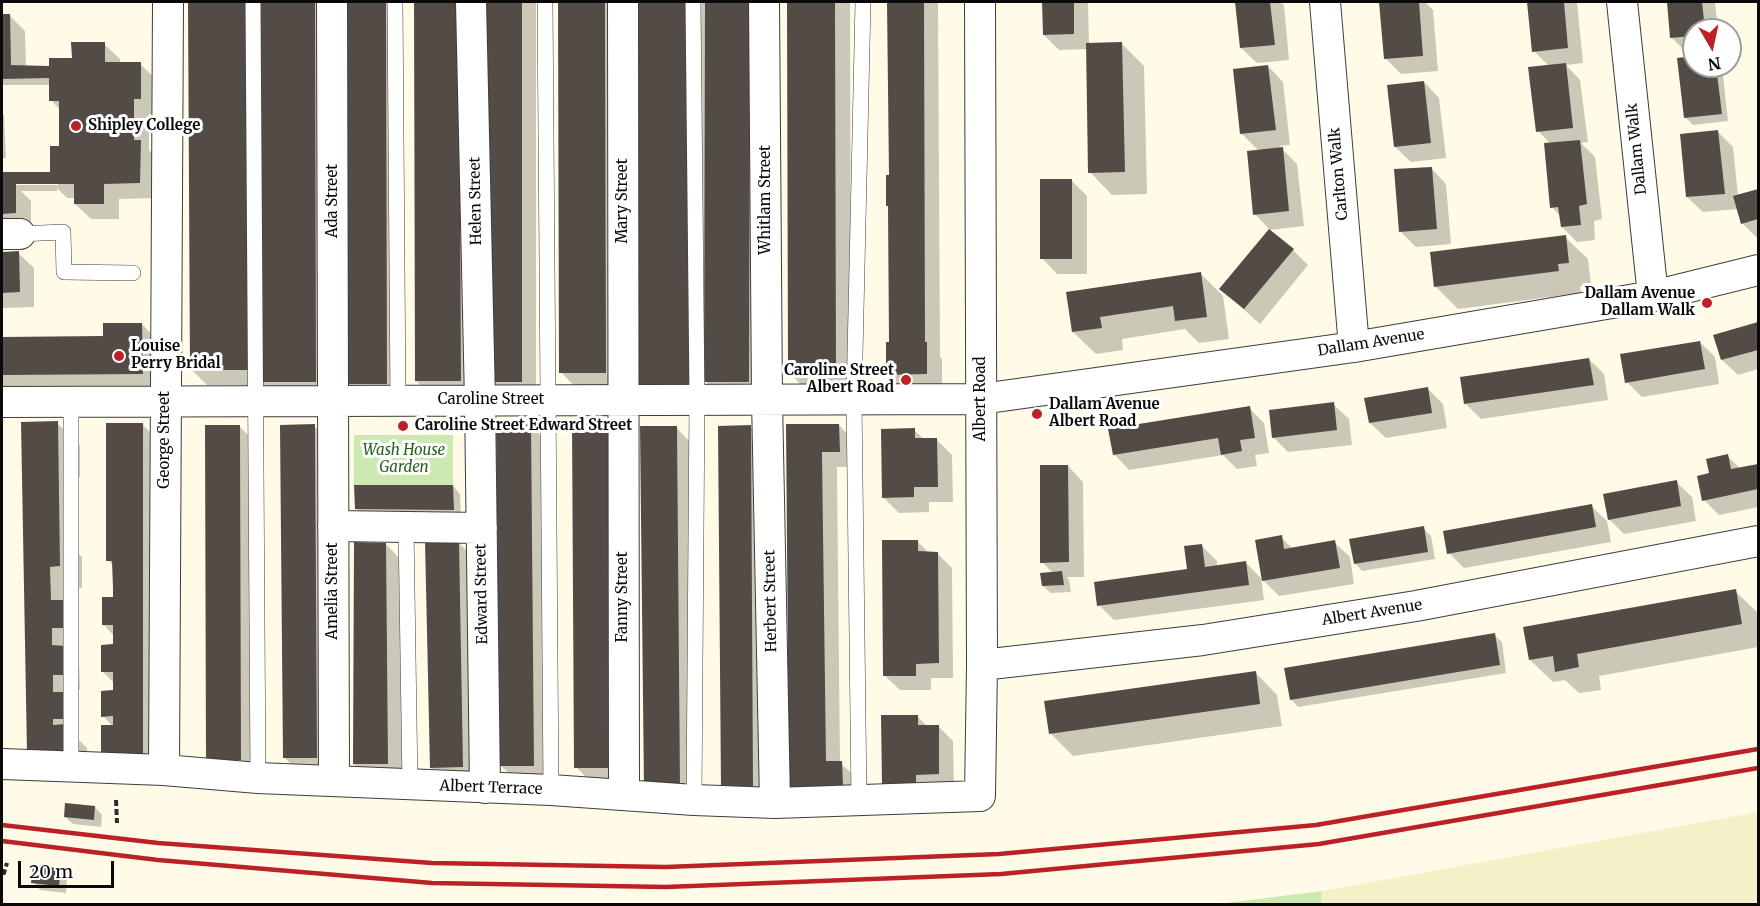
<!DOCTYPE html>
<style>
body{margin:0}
#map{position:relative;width:1760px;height:906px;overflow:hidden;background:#fffbe7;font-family:Merriweather,serif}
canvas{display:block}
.frame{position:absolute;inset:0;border:3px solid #0a0a0a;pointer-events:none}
.north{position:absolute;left:1682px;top:18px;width:60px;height:60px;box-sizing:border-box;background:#fff;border:2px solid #9d9d9d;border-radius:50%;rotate:171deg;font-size:16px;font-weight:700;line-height:24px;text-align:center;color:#0a0a0a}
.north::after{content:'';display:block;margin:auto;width:21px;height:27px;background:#bb2126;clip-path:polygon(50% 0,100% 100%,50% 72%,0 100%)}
.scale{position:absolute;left:18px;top:861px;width:96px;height:27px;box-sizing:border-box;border:3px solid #0a0a0a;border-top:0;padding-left:8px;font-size:18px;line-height:21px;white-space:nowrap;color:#0a0a0a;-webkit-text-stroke:4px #fff;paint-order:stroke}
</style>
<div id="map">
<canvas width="1760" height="906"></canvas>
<div class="frame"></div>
<div class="north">N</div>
<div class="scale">20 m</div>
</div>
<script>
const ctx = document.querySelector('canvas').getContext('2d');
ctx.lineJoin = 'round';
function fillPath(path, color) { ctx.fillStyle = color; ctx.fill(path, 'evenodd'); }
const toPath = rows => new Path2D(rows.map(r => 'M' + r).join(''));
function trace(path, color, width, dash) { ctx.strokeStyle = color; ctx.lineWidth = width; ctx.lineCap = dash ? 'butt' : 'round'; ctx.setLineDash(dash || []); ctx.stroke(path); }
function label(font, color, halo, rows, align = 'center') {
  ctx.font = font + ' Merriweather,serif'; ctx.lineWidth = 6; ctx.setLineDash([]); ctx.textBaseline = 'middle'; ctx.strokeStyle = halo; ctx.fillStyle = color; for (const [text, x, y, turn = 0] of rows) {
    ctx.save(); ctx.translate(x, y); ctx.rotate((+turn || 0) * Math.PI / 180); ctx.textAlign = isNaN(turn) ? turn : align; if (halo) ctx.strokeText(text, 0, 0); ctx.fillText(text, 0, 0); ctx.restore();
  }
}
fillPath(toPath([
 [1758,812,1758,904,1321,904,1322,891]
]), '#f4f1c8');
fillPath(toPath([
 [354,435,453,435,453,485,354,485],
 [1322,891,1321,904,1218,904]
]), '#cde9b2');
fillPath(toPath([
 [189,2,329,2,330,397,278,397,265,385,207,385,192,370],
 [337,2,401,2,402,399,353,399,338,383],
 [415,2,474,2,475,396,432,396,416,381],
 [483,2,536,2,536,396,498,396,482,381],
 [560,2,620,2,621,388,576,388,561,372],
 [636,2,764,2,763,397,721,397,705,381,705,398,652,398,637,383],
 [789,2,850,2,851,389,805,389,790,373],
 [889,2,938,2,940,357,942,359,942,389,903,389,888,374,891,344],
 [1043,2,1088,2,1089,44,1122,44,1144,66,1147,194,1112,195,1090,172,1088,49,1059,50,1044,35],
 [1237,2,1280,2,1284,5,1289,60,1257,63,1241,48],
 [1381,2,1425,2,1433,10,1438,71,1401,74,1385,58],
 [1528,2,1577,2,1583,63,1566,65,1580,80,1588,142,1581,143,1595,157,1602,219,1594,221,1595,240,1577,242,1562,227,1561,217,1552,207,1551,144,1538,131,1549,66,1534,51],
 [1668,2,1715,2,1718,30,1694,30,1694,53,1687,53,1672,38],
 [2,16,10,16,25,31,26,67,51,67,73,60,104,44,120,59,120,64,140,64,156,79,156,114,149,114,149,150,155,156,155,198,119,199,119,219,91,219,75,204,75,198,67,198,57,188,57,191,21,191,31,201,31,228,2,229,2,173,52,173,60,148,60,110,51,100,51,85,2,85],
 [12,182,58,182,58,185,16,185],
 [1694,57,1694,66,1722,66,1728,121,1693,125,1686,118,1679,59],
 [1268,66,1283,82,1290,145,1279,146,1297,164,1304,226,1270,230,1255,214,1259,151,1241,133],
 [1424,82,1439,98,1446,158,1411,162,1395,147],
 [2,112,4,115,6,158,2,158],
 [1718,132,1733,147,1738,196,1758,190,1758,239,1742,223,1738,209,1703,212,1687,197],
 [1431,168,1446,184,1451,244,1416,247,1401,232],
 [1072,181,1087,196,1087,274,1057,274,1042,258],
 [1565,237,1588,259,1591,285,1580,286,1581,293,1458,309,1435,286],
 [1293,250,1308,265,1260,324,1221,289],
 [2,253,18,253,34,268,34,307,2,308],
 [1201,274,1223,296,1229,339,1199,343,1185,329,1122,339,1123,350,1096,354,1073,332,1068,293],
 [1758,323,1758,369,1738,375,1722,360,1715,336],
 [142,324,157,340,157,389,2,390,2,338,105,338],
 [1700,342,1715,357,1719,384,1642,397,1627,382],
 [1589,359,1604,374,1608,400,1481,419,1466,404],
 [1427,388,1443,404,1447,428,1386,438,1370,423],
 [1333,404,1349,419,1352,445,1288,452,1273,437],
 [1249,408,1264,423,1269,453,1255,455,1257,466,1237,469,1223,455,1129,470,1114,454],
 [57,423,80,445,80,477,73,478,75,550,82,557,82,588,65,588,66,603,79,617,79,642,66,643,67,650,79,662,80,689,67,690,67,698,79,709,79,733,72,733,87,748,87,775,28,753],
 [142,424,165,447,165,749,125,776,113,727,103,716,114,692,114,683,103,672,114,646,114,636,103,624,114,598,114,567,108,560],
 [608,425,623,441,623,782,591,782,576,767],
 [839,425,854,441,854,467,837,467,837,471,840,763,857,778,857,801,806,801,791,786,787,426],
 [314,426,337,448,339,752,307,780,284,757],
 [531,426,546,441,549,781,517,781,501,766],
 [240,427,262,449,263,782,208,759],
 [676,427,691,443,695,803,661,803],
 [750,427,765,442,768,802,738,802],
 [914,430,925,440,937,440,952,455,953,502,929,502,929,512,899,513,884,498],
 [1727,456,1741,469,1758,465,1758,507,1719,515,1704,500,1711,474],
 [1068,466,1083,482,1084,577,1067,577,1069,580,1071,592,1051,593,1043,586,1053,573,1042,562],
 [1676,482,1692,497,1696,521,1624,534,1609,519],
 [453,486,460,494,461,517,364,516,356,509],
 [1591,506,1607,521,1611,542,1464,568,1449,553],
 [1423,528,1431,536,1435,559,1362,571,1355,563],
 [1281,537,1293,549,1334,542,1350,557,1354,584,1279,596,1261,578,1264,600,1114,620,1099,605,1188,571,1201,545,1217,561,1217,567,1246,563,1263,580],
 [917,541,929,553,937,553,952,568,953,678,931,678,931,690,900,690,884,675],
 [458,542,474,558,477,782,447,783,431,768],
 [386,544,401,560,403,779,370,779,354,764],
 [1735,591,1758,613,1758,647,1599,676,1601,690,1579,693,1565,680,1553,682,1530,660],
 [1494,635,1502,642,1506,673,1298,707,1291,699],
 [1255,672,1277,695,1282,726,1073,756,1050,733],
 [917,716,927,726,938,726,953,741,954,789,898,799,883,784],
 [95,807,102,815,101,827,73,824,65,817],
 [60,870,67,877,66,893,40,890,33,882]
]), '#0003');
fillPath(toPath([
 [188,2,249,2,252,370,190,370],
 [260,2,315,2,316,382,261,382],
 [335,2,386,2,387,384,336,384],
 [414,2,459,2,461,381,415,381],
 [481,2,522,2,522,382,481,382],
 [558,2,605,2,606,373,559,373],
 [635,2,690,2,690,384,635,384],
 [705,2,750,2,749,382,704,382],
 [787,2,835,2,836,374,788,374],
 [887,2,924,2,925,342,927,342,927,374,886,375,886,342,889,342,888,206,886,206,886,175,889,175],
 [1042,2,1074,2,1074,34,1043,35],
 [1235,2,1270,2,1275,45,1240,48],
 [1379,2,1419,2,1423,56,1384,59],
 [1527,2,1564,2,1568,48,1532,52],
 [1667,2,1702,2,1705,30,1694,30,1694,36,1670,38],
 [2,14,10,14,11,65,49,66,49,58,72,58,71,42,105,42,105,62,141,62,141,99,134,99,134,140,141,140,140,183,104,184,104,204,74,204,74,184,16,184,16,213,2,214,2,172,50,172,50,146,59,146,59,101,49,101,49,78,2,79],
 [1122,42,1125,172,1088,173,1086,43],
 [1694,56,1694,66,1716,66,1722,114,1684,118,1677,58],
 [1566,63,1573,128,1536,132,1528,67],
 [1268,65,1276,130,1240,134,1233,69],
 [1424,81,1431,143,1394,147,1387,85],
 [1718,130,1725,194,1686,197,1680,134],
 [1580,140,1587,204,1579,206,1581,225,1561,227,1558,207,1550,208,1544,143],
 [1283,147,1289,211,1253,215,1247,151],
 [1432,167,1437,229,1399,232,1394,169],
 [1040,179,1072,179,1072,259,1040,259],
 [1758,189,1758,219,1741,224,1733,196],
 [1269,229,1294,249,1244,309,1219,289],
 [1566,235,1569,263,1558,264,1559,271,1434,287,1430,252],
 [19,251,20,292,2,293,2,252],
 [1201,272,1207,317,1175,321,1173,306,1100,317,1102,328,1072,332,1066,292],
 [1758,322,1758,350,1721,360,1713,335],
 [103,323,142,323,143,374,2,375,2,337,103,336],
 [1700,341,1705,369,1625,383,1620,354],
 [1589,358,1594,385,1464,404,1460,377],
 [1428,387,1432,413,1369,423,1364,398],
 [1334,402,1337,430,1272,438,1269,410],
 [1250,406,1255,438,1240,440,1242,451,1221,455,1218,438,1113,455,1108,429],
 [58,421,60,566,50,567,51,600,64,600,65,628,52,628,52,645,65,646,65,675,53,675,53,692,64,692,64,719,53,719,53,725,65,724,65,753,27,753,21,422],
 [106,423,143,423,143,754,101,754,101,725,113,725,113,716,101,717,101,691,113,690,113,672,101,672,101,645,113,644,113,625,102,625,102,597,113,597,113,588,112,561,106,561],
 [572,423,608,424,608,768,574,768],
 [315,424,317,758,283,758,280,425],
 [531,424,534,766,500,766,496,425],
 [786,424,839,424,840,452,822,452,822,455,826,761,842,761,843,786,789,787],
 [205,425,240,425,241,760,206,760],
 [751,425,753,787,721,788,718,426],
 [640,426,677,426,680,788,644,789],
 [915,428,915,438,937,438,938,487,914,487,914,497,882,498,881,429],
 [1728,454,1731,469,1758,464,1758,489,1702,501,1697,476,1709,473,1706,459],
 [1040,465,1068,465,1069,562,1040,563],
 [1677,480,1681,506,1608,520,1603,494],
 [354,485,453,485,454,510,355,509],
 [1592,504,1596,527,1447,554,1443,531],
 [1424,526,1428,552,1354,564,1349,539],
 [1282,535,1284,549,1335,540,1340,568,1262,581,1255,540],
 [882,540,918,540,918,551,938,552,939,663,916,664,916,676,883,676],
 [425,541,459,541,463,767,430,768],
 [354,542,386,543,388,764,353,764],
 [1202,544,1205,567,1246,561,1249,585,1097,606,1094,582,1187,569,1184,546],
 [1062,571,1064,585,1042,586,1040,573],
 [1736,589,1742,624,1577,654,1579,667,1555,672,1553,656,1529,660,1523,627],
 [1495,633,1500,665,1290,700,1284,668],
 [1256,671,1260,704,1049,734,1044,701],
 [881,715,918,715,918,725,939,725,939,774,916,775,916,784,882,784],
 [65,803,95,806,94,820,64,817],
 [33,866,61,868,59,886,31,883]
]), '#534b46');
const service = toPath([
 [253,2,258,778],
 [395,2,398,400],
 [545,2,551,790],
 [693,2,697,399,694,800],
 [20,234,63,232,64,272,133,273],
 [71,402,71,767],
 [406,527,410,784],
 [859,799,854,399,863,2]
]);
const minor = toPath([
 [332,2,334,781],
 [471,2,480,400,485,788],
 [623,2,624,794],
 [764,2,767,399,775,803],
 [1325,2,1354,347],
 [1622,2,1653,296],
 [2,234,20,234],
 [2,402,981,399,1354,347,1653,296,1758,270],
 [333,526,482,528],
 [982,665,1203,640,1416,606,1758,541],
 [2,764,164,770,258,778,551,790,694,800,775,803,980,796,982,665,980,2],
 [164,770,168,2]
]);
trace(service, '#3d3d3d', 16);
trace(minor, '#3d3d3d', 32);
trace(toPath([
 [116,800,117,823],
 [2,872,4,873,7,863]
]), '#2c2c2c', 4, [6, 3]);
trace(service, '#fff', 15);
trace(minor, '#fff', 30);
trace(toPath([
 [2,825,158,843,432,863,666,867,999,854,1316,825,1758,749],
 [2,841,158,860,432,883,666,887,1001,874,1319,844,1758,768]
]), '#bb2126', 4.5);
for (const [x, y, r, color] of [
 [76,126,6,"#bb2126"],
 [1707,303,6,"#bb2126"],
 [119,356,6,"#bb2126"],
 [906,380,6,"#bb2126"],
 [1037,414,6,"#bb2126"],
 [403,426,6,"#bb2126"]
]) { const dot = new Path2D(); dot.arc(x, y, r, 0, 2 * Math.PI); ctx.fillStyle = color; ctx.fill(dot); trace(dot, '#fff', 2); }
label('bold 15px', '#0a0a0a', '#fff', [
 ["Shipley College",88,126],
 ["Dallam Avenue",1695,294,"right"],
 ["Dallam Walk",1695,311,"right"],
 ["Louise",131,347],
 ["Perry Bridal",131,364],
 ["Caroline Street",894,371,"right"],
 ["Albert Road",894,388,"right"],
 ["Dallam Avenue",1049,405],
 ["Albert Road",1049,422],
 ["Caroline Street Edward Street",415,426]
], 'left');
label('15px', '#0a0a0a', '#fff', [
 ["Dallam Walk",1637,149,-96],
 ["Carlton Walk",1339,174,-95],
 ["Whitlam Street",766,200,-90],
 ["Ada Street",333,201,-90],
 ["Helen Street",476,201,-91],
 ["Mary Street",623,201,-90],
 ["Dallam Avenue",1371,343,-9],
 ["Albert Road",981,399,-90],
 ["Caroline Street",491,400],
 ["George Street",165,440,-90],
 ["Amelia Street",333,591,-90],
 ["Edward Street",482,594,-91],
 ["Fanny Street",623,597,-90],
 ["Herbert Street",771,601,-91],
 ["Albert Avenue",1372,613,-9],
 ["Albert Terrace",491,788,2]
]);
label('italic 15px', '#28611b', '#fff', [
 ["Wash House",404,451],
 ["Garden",404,468]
]);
</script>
